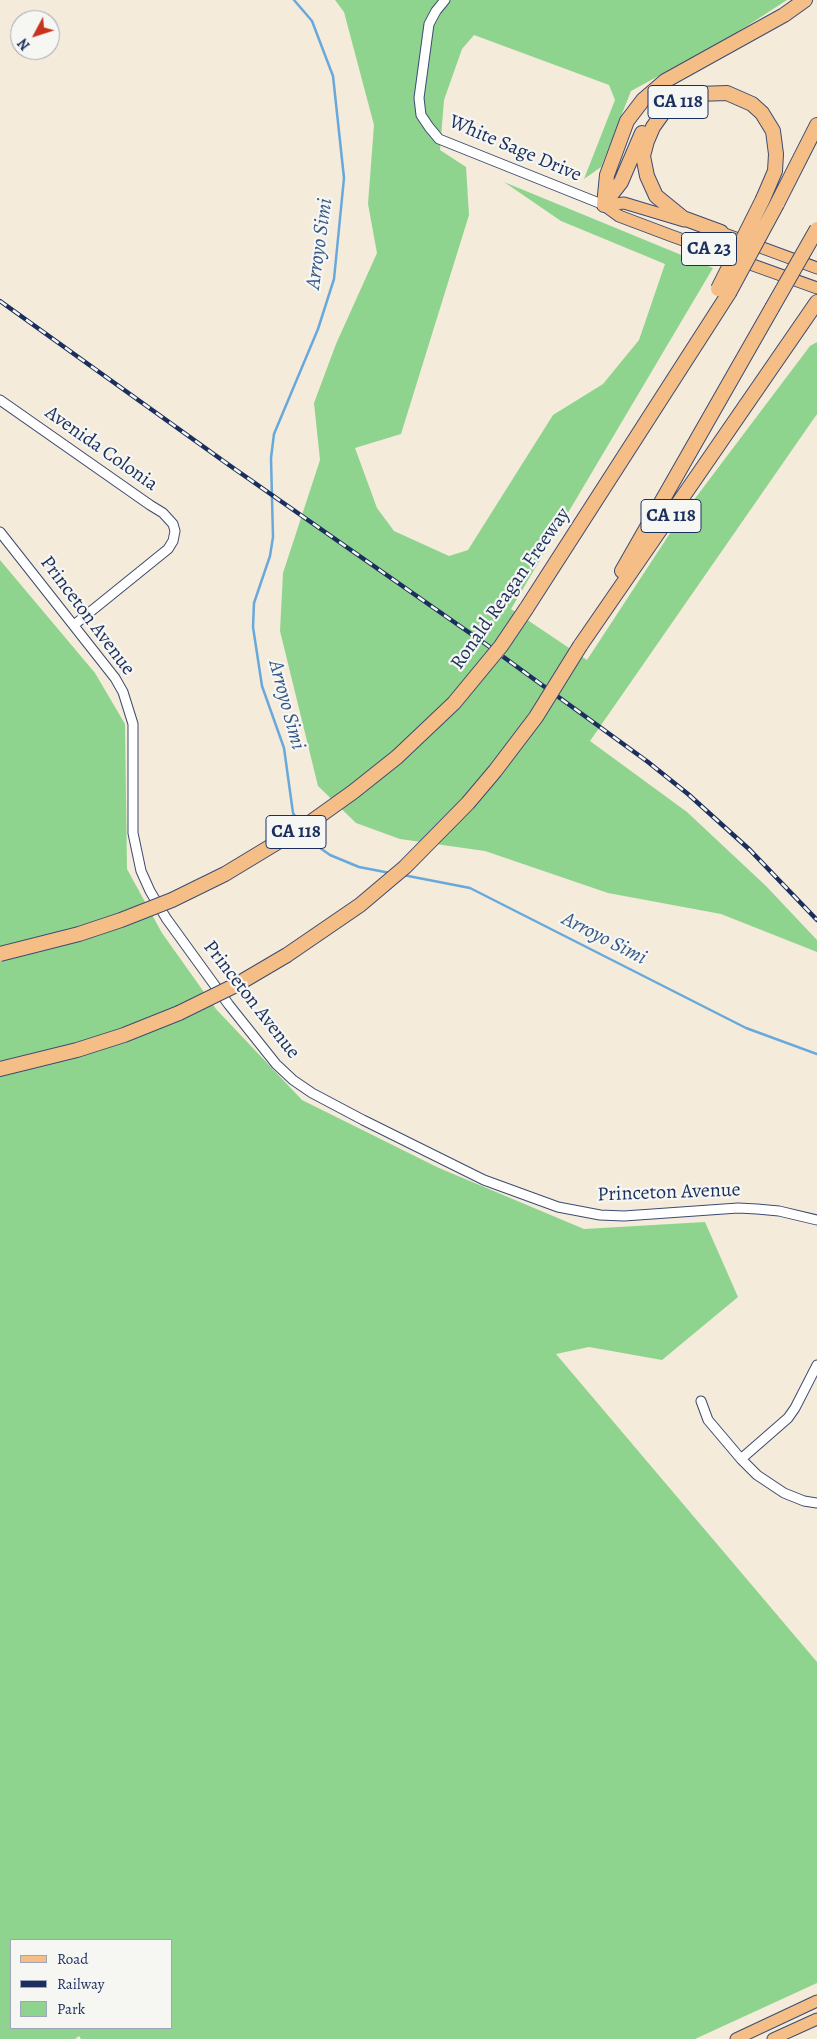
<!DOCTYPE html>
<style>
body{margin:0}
#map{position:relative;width:817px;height:2039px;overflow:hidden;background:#f4ebdb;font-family:Alegreya,serif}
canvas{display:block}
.legend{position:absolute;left:10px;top:1939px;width:162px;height:90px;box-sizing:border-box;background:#f6f6f2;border:1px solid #9ea6b7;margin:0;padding:6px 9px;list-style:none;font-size:15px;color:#1b2f5e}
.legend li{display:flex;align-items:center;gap:10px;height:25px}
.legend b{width:25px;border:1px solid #9ea6b7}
.north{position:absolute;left:10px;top:10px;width:50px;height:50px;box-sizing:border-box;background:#f6f6f2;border:1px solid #9ea6b7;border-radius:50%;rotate:230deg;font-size:14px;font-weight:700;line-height:20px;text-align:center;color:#1b2f5e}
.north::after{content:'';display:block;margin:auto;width:18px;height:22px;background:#c8321e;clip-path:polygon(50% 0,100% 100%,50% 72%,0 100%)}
</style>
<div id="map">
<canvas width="817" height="2039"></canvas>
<ul class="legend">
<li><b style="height:6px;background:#f6be87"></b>Road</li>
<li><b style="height:6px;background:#1b2f5e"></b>Railway</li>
<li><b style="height:14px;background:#8fd48e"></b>Park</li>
</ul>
<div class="north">N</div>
</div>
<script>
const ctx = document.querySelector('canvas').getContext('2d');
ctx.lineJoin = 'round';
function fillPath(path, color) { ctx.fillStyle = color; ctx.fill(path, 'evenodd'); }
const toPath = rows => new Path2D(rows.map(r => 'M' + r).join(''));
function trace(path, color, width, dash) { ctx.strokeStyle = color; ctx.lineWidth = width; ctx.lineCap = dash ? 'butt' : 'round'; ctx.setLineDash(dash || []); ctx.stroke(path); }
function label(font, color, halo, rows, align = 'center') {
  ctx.font = font + ' Alegreya,serif'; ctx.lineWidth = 4.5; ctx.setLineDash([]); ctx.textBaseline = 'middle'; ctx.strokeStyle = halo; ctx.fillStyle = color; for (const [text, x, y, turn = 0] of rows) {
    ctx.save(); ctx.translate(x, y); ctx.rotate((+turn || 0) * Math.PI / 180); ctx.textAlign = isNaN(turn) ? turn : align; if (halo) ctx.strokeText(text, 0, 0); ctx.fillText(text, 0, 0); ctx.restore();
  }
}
fillPath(toPath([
 [335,0,787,0,727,39,631,91,601,167,584,179,615,100,609,85,474,35,462,49,444,100,440,150,466,167,469,215,401,434,355,448,377,508,394,531,449,556,468,550,553,415,603,384,639,340,665,264,561,221,504,182,713,268,511,609,587,660,678,521,810,346,817,342,817,414,590,741,687,812,766,886,817,940,817,952,721,914,608,893,485,851,400,839,356,823,318,786,280,631,283,573,320,460,314,403,336,344,377,253,368,204,374,125,344,12],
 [0,560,95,673,125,724,127,869,162,933,216,1009,302,1100,439,1168,584,1229,705,1222,738,1297,662,1360,589,1347,556,1354,817,1662,817,1983,695,2039,81,2039,79,2036,75,2039,0,2039],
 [11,1940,171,1940,171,2028,11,2028]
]), '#8fd48e');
trace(toPath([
 [294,0,312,21,333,76,344,178,334,279,318,329,274,434,271,458,273,537,270,556,254,603,253,627,262,686,284,748,293,813,300,824],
 [304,830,313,843,330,855,359,867,390,873],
 [403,875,470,888,746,1028,817,1054]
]), '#69a8db', 2.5);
const minor = toPath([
 [445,0,436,11,429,24,419,98,421,115,429,127,439,139,604,205],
 [0,400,150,505,163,513,173,524,175,531,173,541,168,549,74,625],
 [0,532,115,678,123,692,133,724,133,833,141,871,150,891,166,918,229,1005,276,1064,293,1080,312,1093,363,1120,484,1180,558,1207,600,1215,624,1216,738,1208,757,1209,779,1211,817,1220],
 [701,1401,708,1420,741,1459,757,1475,784,1493,804,1501,817,1503],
 [741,1459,788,1418,795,1408,817,1365]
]);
const major = toPath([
 [604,205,619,216,672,236,817,288],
 [604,205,624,203,684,221],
 [714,230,817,268],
 [736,2039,817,2001],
 [773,2039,817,2019]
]);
const highway = toPath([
 [604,204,621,182,642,133],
 [777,204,817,125],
 [604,205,607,175,627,121,643,100,665,81,784,15,805,0],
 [721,232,683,218,656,196,647,176,643,156,647,141,653,127,663,113,679,101,698,94,727,93,752,104,762,113,773,131,776,154,775,171,763,199],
 [622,571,772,308],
 [526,609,729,293],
 [580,646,817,302],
 [0,1069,77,1050,124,1035,179,1013]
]);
trace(minor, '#3c4b71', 11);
trace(major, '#3c4b71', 13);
trace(highway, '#3c4b71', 16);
trace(minor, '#fff', 9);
trace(major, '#f6be87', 11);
trace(highway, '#f6be87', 14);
const rail = toPath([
 [0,301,229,465,487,645,648,762,688,794,750,850,817,920]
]);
trace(rail, '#1b2f5e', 4.5);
trace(rail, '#f6f6f2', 2.5, [8]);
const highwayBridge = toPath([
 [718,289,763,199],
 [729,293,777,204],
 [772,308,817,229],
 [0,954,79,934,121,920,172,900,225,874,311,822,353,792,397,757,454,703,501,646,526,609],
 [179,1013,236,985,287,955,360,905,405,867,468,803,495,771,536,717,580,646]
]);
trace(highwayBridge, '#3c4b71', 16, []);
trace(highwayBridge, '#f6be87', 14);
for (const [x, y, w] of [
 [678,102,60],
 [709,249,55],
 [671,516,60],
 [296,832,60]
]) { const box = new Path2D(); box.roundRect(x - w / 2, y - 16.5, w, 33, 4); ctx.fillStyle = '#f6f6f2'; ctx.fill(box); trace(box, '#1b2f5e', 1); }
label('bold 19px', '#1b2f5e', null, [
 ["CA 118",678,102],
 ["CA 23",709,249],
 ["CA 118",671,516],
 ["CA 118",296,832]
]);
label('20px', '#1b2f5e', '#f6f6f2', [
 ["White Sage Drive",515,149,23],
 ["Avenida Colonia",101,449,35],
 ["Ronald Reagan Freeway",511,589,-55],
 ["Princeton Avenue",87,616,53],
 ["Princeton Avenue",251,1000,52],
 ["Princeton Avenue",669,1193,-2]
]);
label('italic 21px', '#36598a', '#f6f6f2', [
 ["Arroyo Simi",320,244,-82],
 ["Arroyo Simi",286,705,75],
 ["Arroyo Simi",604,939,27]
]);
</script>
